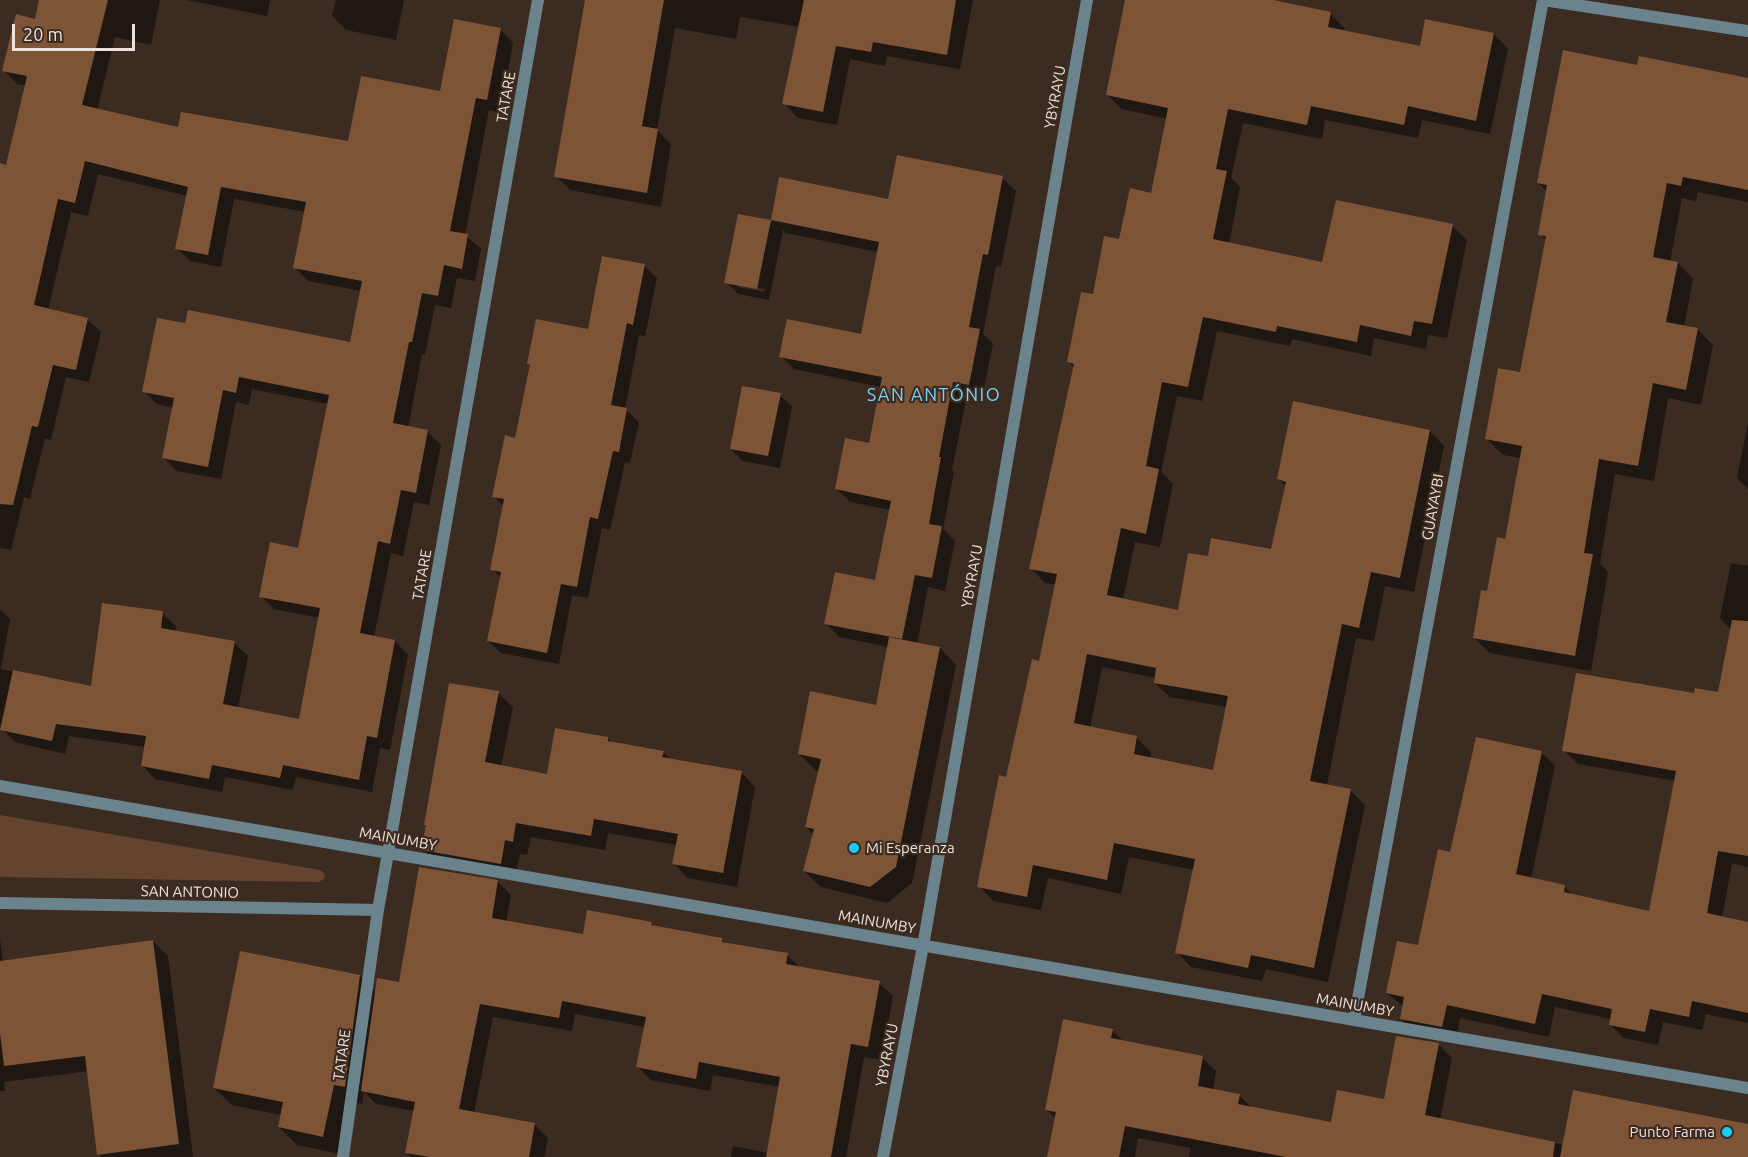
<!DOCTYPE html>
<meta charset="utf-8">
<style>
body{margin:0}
#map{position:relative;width:1748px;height:1157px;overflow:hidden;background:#3b2b21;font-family:Ubuntu,sans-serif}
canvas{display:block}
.scale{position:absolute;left:12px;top:24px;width:123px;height:27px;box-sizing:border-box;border:3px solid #ece1db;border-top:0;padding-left:8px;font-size:18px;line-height:21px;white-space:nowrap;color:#ece1db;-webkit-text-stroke:4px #3b2b21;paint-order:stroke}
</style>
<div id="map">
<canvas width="1748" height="1157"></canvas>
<div class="scale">20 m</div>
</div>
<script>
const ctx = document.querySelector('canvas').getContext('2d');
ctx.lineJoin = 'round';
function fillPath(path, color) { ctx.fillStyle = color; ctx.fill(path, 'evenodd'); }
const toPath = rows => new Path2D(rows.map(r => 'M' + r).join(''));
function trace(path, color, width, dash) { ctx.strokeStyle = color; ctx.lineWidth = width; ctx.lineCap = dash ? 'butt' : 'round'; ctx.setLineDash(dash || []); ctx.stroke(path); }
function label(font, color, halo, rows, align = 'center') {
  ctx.font = font + ' Ubuntu,sans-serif'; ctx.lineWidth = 4.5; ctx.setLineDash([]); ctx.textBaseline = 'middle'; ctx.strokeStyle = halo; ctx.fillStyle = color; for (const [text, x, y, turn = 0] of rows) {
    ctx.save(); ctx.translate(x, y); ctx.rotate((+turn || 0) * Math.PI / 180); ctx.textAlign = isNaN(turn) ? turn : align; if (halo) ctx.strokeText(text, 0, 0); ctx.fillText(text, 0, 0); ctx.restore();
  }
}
fillPath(toPath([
 [0,815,320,870,324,873,325,878,319,882,0,877]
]), '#64442e');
fillPath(toPath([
 [41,0,160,0,151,45,115,37,97,110,179,129,349,143,441,93,500,29,513,43,500,113,489,110,465,235,481,249,475,281,457,278,451,308,435,305,425,355,422,354,408,428,428,432,441,445,429,505,414,502,403,556,391,553,374,637,395,641,408,655,390,750,380,748,372,792,296,777,293,790,225,777,222,792,155,779,142,765,146,747,69,736,65,754,15,742,0,727,0,609,10,619,1,669,92,688,162,613,176,626,175,632,234,643,248,656,238,708,300,720,320,618,274,609,261,596,299,549,328,404,252,389,249,405,236,402,221,479,177,471,164,458,174,408,157,404,144,391,186,325,352,343,362,291,308,281,295,267,306,212,234,199,221,267,190,261,177,248,188,196,98,174,88,216,71,212,48,310,87,319,101,332,89,382,66,377,51,440,45,438,30,499,24,497,11,550,0,548,0,165,7,167,26,86,17,84,4,70,36,21],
 [187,0,270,0,267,16],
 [336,0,404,0,396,40,346,30,332,16],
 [587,0,973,0,960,69,887,56,885,66,850,59,837,125,798,118,784,103,800,27,740,17,736,39,675,28,657,130,671,144,661,207,570,190,556,176],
 [1127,0,1265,0,1330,13,1344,28,1344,32,1421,47,1426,21,1494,34,1508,49,1490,134,1422,120,1418,138,1325,120,1322,139,1243,123,1231,178,1240,187,1229,244,1323,264,1452,226,1467,240,1447,338,1428,335,1426,349,1374,338,1371,356,1292,339,1290,346,1217,331,1202,401,1177,396,1161,472,1173,484,1160,547,1135,542,1123,600,1179,612,1209,558,1273,551,1286,486,1279,479,1430,431,1444,446,1414,592,1385,586,1374,641,1356,638,1327,785,1350,790,1365,805,1328,982,1266,969,1262,981,1191,967,1177,952,1194,870,1129,857,1121,894,1048,878,1041,910,993,901,979,886,1040,662,1057,585,1045,583,1031,568,1075,368,1068,362,1094,296,1120,241,1152,194,1168,119,1122,109,1107,95],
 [1102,667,1156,678,1155,683,1170,697,1227,707,1214,772,1150,759,1151,752,1137,738,1090,728],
 [1638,67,1748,79,1748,202,1698,192,1696,201,1682,198,1670,262,1678,263,1693,279,1684,327,1697,329,1713,345,1701,405,1668,398,1654,481,1615,474,1600,563,1608,572,1591,671,1490,653,1474,638,1506,541,1521,458,1503,455,1487,439,1521,374,1547,241,1540,234,1548,192,1538,183],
 [1002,178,1016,191,1001,267,996,266,983,334,993,344,982,397,967,394,952,470,954,472,943,529,955,541,945,591,928,587,917,644,940,648,956,665,912,883,887,903,821,887,804,871,814,835,806,827,820,771,816,771,799,754,877,706,889,647,839,637,826,623,876,582,890,510,850,502,837,489,870,445,881,387,794,369,781,356,862,336,878,252,786,233,783,230,769,300,738,294,726,282,739,216,772,222,780,179,889,200],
 [738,284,765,289,764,292,738,287],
 [644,265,657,278,645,336,639,335,625,409,639,422,630,463,625,462,610,530,602,528,588,598,572,595,559,664,501,653,488,641,501,578,492,569,504,507,494,496,516,439,531,365,529,363,590,331],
 [780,395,792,407,780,468,743,461,731,449],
 [1748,423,1748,489,1737,478],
 [1731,563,1747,566,1748,564,1748,867,1732,863,1722,918,1748,923,1748,1023,1706,1014,1702,1030,1663,1022,1658,1045,1624,1038,1610,1024,1611,1019,1555,1007,1549,1037,1460,1018,1456,1040,1415,1033,1401,1019,1404,1007,1387,993,1419,947,1451,853,1541,752,1555,766,1531,879,1564,886,1574,896,1650,913,1676,781,1578,764,1564,750,1695,695,1719,694,1731,630,1720,618],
 [498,693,513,707,501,767,548,776,608,738,613,744,663,752,671,760,741,772,755,787,737,887,688,878,674,864,677,845,608,833,605,850,531,837,527,855,520,854,515,878,438,864,423,850,427,826,425,824],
 [498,882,511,895,506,922,584,936,651,923,655,927,722,940,726,944,787,955,801,969,879,983,893,996,882,1060,864,1057,846,1157,731,1157,733,1146,768,1153,780,1087,713,1075,710,1091,651,1080,638,1067,645,1027,575,1014,572,1031,493,1017,474,1113,534,1124,548,1138,544,1157,411,1157,407,1153,414,1111,376,1104,364,1092,362,1104,351,1102,341,1154,297,1145,279,1127,281,1115,232,1105,214,1088,360,976,376,993,400,984],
 [0,938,3,962,153,941,168,956,193,1157,101,1157,99,1155,88,1071,4,1082,5,1091,0,1091],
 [1112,1030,1124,1042,1202,1058,1216,1071,1213,1090,1239,1095,1252,1108,1332,1123,1385,1101,1438,1044,1452,1058,1440,1120,1564,1145,1748,1126,1748,1157,1189,1157,1191,1148,1138,1138,1135,1157,1048,1157,1056,1119,1047,1110]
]), '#0007');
fillPath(toPath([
 [39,0,108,0,82,105,178,127,181,112,348,141,361,76,440,91,454,19,501,28,487,100,476,98,450,231,468,234,462,269,444,265,438,296,422,293,412,342,409,342,393,423,428,430,416,493,401,490,390,544,378,541,360,633,395,640,377,738,367,736,359,780,283,765,280,778,212,765,209,779,141,766,146,736,56,724,52,741,0,730,13,670,91,686,102,603,163,611,161,628,235,641,223,704,299,719,320,608,259,597,270,542,298,548,329,395,239,377,236,393,223,390,208,467,162,458,174,398,142,392,157,318,185,323,188,310,350,342,362,281,293,268,306,202,221,187,208,255,175,249,188,187,85,161,75,203,58,199,34,305,88,318,76,370,53,365,38,427,32,426,13,505,0,504,0,163,6,165,27,76,2,71,16,14,35,19],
 [585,0,664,0,642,126,658,129,647,193,554,177],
 [804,0,956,0,947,55,873,42,871,52,836,46,823,112,782,104],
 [1125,0,1273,0,1331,12,1328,27,1420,46,1425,19,1494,33,1476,121,1408,106,1404,125,1311,106,1307,125,1228,109,1216,169,1227,171,1213,239,1322,262,1336,200,1453,224,1432,324,1414,321,1411,336,1360,325,1357,342,1277,326,1276,332,1203,317,1188,387,1162,382,1146,466,1159,469,1146,534,1121,528,1107,595,1178,610,1188,553,1208,556,1211,538,1271,549,1286,482,1277,479,1293,401,1430,430,1400,578,1371,572,1359,628,1342,624,1310,781,1351,789,1314,968,1251,955,1248,968,1175,953,1195,859,1114,843,1107,880,1033,865,1027,897,977,887,999,775,1006,777,1032,659,1039,661,1057,574,1029,569,1074,364,1067,362,1081,292,1093,294,1104,236,1119,239,1130,188,1151,193,1168,108,1106,95],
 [1087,654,1156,668,1154,683,1228,696,1213,770,1134,754,1137,736,1074,723],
 [1563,50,1637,65,1639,56,1748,78,1748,190,1683,177,1681,186,1667,183,1653,257,1678,262,1666,322,1698,328,1686,390,1653,383,1638,466,1599,459,1584,553,1593,554,1575,656,1473,638,1481,590,1487,591,1497,537,1505,539,1522,446,1485,439,1498,368,1520,372,1546,236,1538,235,1547,185,1537,183],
 [897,155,1003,176,988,255,983,254,969,327,980,329,969,385,953,382,939,457,941,457,929,524,942,526,932,578,915,575,902,639,824,624,835,572,875,580,891,501,835,489,845,438,869,443,882,377,779,357,787,319,861,334,879,242,771,220,779,177,888,199],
 [738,214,771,220,757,289,724,283],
 [602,256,645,264,633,325,627,323,611,405,627,408,619,452,613,451,598,519,590,517,577,587,561,584,547,653,487,641,501,572,490,570,504,499,492,497,505,435,515,438,530,364,527,364,536,319,588,329],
 [742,386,781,393,768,456,730,449],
 [1732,620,1748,621,1748,856,1718,851,1707,913,1748,922,1748,1013,1692,1001,1689,1017,1650,1009,1645,1032,1609,1025,1612,1009,1542,994,1535,1024,1447,1005,1442,1027,1400,1019,1404,997,1386,993,1397,941,1418,945,1438,849,1450,852,1476,737,1542,751,1516,874,1565,885,1564,892,1649,911,1676,771,1562,751,1576,673,1694,693,1695,688,1718,692],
 [889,637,940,647,896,867,870,887,803,871,814,829,805,827,821,759,798,754,810,691,876,705],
 [449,683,499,691,485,762,547,774,555,728,608,737,608,741,664,751,662,757,742,771,723,873,672,864,678,834,594,819,591,836,516,823,513,842,505,840,501,864,421,850,426,825,424,825],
 [419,867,498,880,492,918,583,934,587,910,652,922,651,925,722,938,722,942,788,953,786,964,880,981,868,1047,851,1044,831,1157,766,1157,780,1077,699,1062,696,1079,636,1067,646,1017,562,1001,559,1018,480,1004,459,1109,535,1123,529,1157,430,1157,405,1153,415,1102,361,1091,377,978,399,982],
 [153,940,179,1144,97,1155,85,1056,4,1066,0,1033,0,961],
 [240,951,360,975,345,1087,334,1085,323,1137,278,1127,283,1102,213,1088],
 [1063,1019,1113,1029,1111,1038,1203,1056,1198,1086,1240,1094,1238,1104,1331,1122,1337,1090,1384,1099,1396,1036,1439,1043,1425,1115,1555,1142,1553,1157,1286,1157,1125,1126,1119,1157,1047,1157,1056,1112,1045,1110],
 [1573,1090,1748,1124,1748,1157,1560,1157]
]), '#7e5437');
trace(toPath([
 [0,786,1748,1088],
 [0,903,378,910],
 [1354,1020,1543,0],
 [343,1157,378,910,538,0],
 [883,1157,923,946,1087,0]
]), '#6b838d', 12);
trace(toPath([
 [1543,0,1748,31]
]), '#6b838d', 12);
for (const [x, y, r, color] of [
 [854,848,6,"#19cafc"],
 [1727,1132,6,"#19cafc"]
]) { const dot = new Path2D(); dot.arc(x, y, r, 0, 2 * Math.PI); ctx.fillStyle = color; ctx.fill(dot); trace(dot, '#3b2b21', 2); }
label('15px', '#ece1db', '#3b2b21', [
 ["TATARE",506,97,-80],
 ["YBYRAYU",1055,97,-80],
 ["GUAYAYBI",1433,507,-80],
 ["TATARE",422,575,-80],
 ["YBYRAYU",972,576,-80],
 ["MAINUMBY",398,839,10],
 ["SAN ANTONIO",190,892,1],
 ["MAINUMBY",877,922,10],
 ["MAINUMBY",1355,1005,10],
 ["TATARE",342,1055,-82],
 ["YBYRAYU",887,1055,-79]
]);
label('15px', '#ece1db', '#3b2b21', [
 ["Mi Esperanza",866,848],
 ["Punto Farma",1715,1132,"right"]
], 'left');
ctx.letterSpacing = '1.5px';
label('18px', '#78d4f6', '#3b2b21', [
 ["SAN ANTÓNIO",934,395]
]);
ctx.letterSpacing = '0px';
</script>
